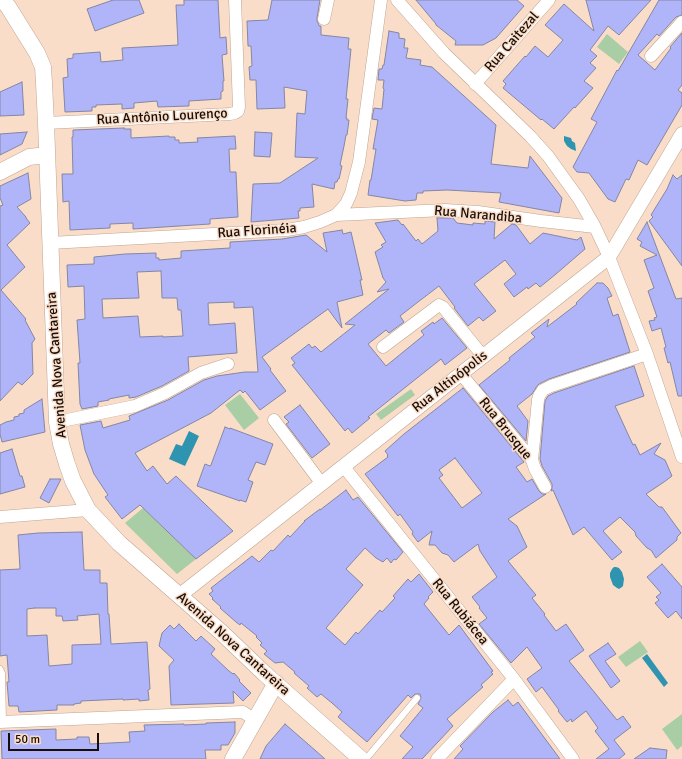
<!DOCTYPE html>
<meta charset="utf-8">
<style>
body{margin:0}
#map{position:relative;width:682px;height:759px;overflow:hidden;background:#faddc9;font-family:Signika,sans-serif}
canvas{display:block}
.scale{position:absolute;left:8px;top:733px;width:91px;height:18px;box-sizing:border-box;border:2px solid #180e07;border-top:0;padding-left:5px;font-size:12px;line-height:14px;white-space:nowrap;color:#180e07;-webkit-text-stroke:3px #faddc9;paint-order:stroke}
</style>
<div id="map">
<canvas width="682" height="759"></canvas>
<div class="scale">50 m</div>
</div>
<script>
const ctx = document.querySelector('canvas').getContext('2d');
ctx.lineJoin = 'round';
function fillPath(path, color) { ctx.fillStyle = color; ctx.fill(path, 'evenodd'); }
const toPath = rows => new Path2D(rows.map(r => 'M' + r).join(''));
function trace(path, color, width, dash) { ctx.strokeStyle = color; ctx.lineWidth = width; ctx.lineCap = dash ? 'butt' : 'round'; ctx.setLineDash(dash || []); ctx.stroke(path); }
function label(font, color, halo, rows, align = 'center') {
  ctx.font = font + ' Signika,sans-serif'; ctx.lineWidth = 3; ctx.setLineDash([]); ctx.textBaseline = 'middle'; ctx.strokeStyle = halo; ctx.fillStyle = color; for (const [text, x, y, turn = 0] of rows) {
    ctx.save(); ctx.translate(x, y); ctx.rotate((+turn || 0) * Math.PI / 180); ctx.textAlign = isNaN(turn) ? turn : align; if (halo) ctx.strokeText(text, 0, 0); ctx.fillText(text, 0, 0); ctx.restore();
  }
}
fillPath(toPath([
 [607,34,628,52,619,64,597,47],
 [411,389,415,395,381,420,376,414],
 [240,394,259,418,244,430,225,405],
 [143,508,196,559,177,574,125,523],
 [640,641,648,652,626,667,618,657],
 [682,714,682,746,677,750,662,729]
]), '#a9cea5');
fillPath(toPath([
 [564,136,571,138,572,141,575,143,576,151,571,149,567,146,564,141],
 [189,431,199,436,185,466,169,459,176,444,182,446],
 [616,567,619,568,622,572,624,579,623,586,622,587,619,589,617,588,613,585,610,577,610,573,612,569,614,567],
 [647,654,668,683,664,687,642,658]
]), '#2f94af');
const building = toPath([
 [113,0,139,0,144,13,95,31,87,9,113,0],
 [184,0,218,0,220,38,226,37,227,54,222,55,224,81,223,81,223,91,221,92,221,99,189,101,189,106,158,107,157,101,134,103,134,108,122,109,122,104,96,105,96,107,92,107,92,111,65,112,63,78,68,77,67,59,73,58,73,54,100,52,101,62,123,60,122,48,178,45,176,5,184,5,184,0],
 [272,0,320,0,317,18,317,21,319,25,319,26,321,26,321,35,349,38,348,49,351,49,346,99,348,99,346,118,347,118,347,120,349,120,347,135,346,135,344,146,340,165,342,166,339,179,338,179,337,182,335,182,334,189,312,184,314,207,300,208,300,211,298,211,299,218,251,222,253,184,280,183,318,158,295,157,297,113,305,114,307,91,284,87,285,108,257,109,256,80,250,80,249,67,252,66,251,46,248,46,247,21,268,20,272,0],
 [416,0,517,0,524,6,496,38,483,45,455,45,456,41,436,25,436,24,416,0],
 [586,0,651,0,619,35,608,26,590,50,597,56,590,63,596,68,584,81,593,88,575,108,574,107,554,129,542,119,541,120,503,88,506,84,503,81,525,56,526,57,535,46,548,57,563,40,545,25,564,4,594,31,586,0],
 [659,0,682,0,682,15,676,17,659,36,657,34,638,55,655,70,671,48,670,47,682,33,682,85,678,90,682,93,682,105,647,165,638,160,629,180,626,179,615,202,608,199,589,173,577,172,573,167,597,122,591,119,617,70,618,71,659,0],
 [389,31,399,33,399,38,405,39,404,48,408,48,406,58,421,60,420,65,432,67,496,125,491,164,528,168,530,156,562,198,559,213,499,202,501,193,447,190,423,191,423,193,417,193,416,200,405,201,368,195,370,180,371,180,376,149,373,149,378,120,372,119,373,113,374,108,382,109,384,89,383,88,384,80,378,80,379,69,382,69,383,65,384,65,389,31],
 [22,82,24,115,0,116,0,92,22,82],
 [124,128,124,129,131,129,131,138,169,136,169,137,175,137,175,140,179,140,179,143,198,142,197,138,235,136,236,149,229,149,230,172,236,172,238,217,210,219,210,224,133,229,133,223,110,224,110,228,70,230,69,201,63,202,62,174,73,174,72,137,73,137,73,130,124,128],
 [27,132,22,144,0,155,0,134,27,132],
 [255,132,272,133,270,157,254,156,255,132],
 [28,173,31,199,17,207,26,217,26,218,30,223,7,245,25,267,1,290,26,319,25,320,35,339,32,343,33,374,22,385,18,382,0,401,0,206,3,205,0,198,0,186,28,173],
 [673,175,677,179,682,175,682,266,649,221,653,217,651,215,667,189,673,175],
 [437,218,453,218,457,223,473,225,473,223,485,224,485,221,495,222,494,239,512,224,516,225,530,244,543,233,577,240,581,237,585,249,556,274,540,287,536,283,528,289,527,287,514,297,504,284,516,274,505,260,474,284,496,311,483,321,479,317,468,326,454,308,455,307,439,286,418,302,400,316,404,322,389,333,386,330,368,344,386,366,424,335,421,331,433,322,434,324,442,318,467,348,445,365,441,359,368,417,370,418,352,433,348,428,345,431,292,365,295,363,291,358,309,344,312,348,315,346,321,352,355,325,345,324,389,289,377,292,386,282,383,278,375,252,383,247,381,245,386,242,375,223,398,220,402,225,403,224,416,241,418,239,422,244,438,231,437,218],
 [647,222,676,299,682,298,682,396,678,396,670,362,668,363,664,348,666,347,661,328,652,331,649,321,655,320,654,318,657,317,648,291,654,288,644,260,657,255,640,246,642,242,637,239,647,222],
 [342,230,343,234,351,232,362,280,360,280,363,295,337,302,342,328,328,309,262,357,271,369,270,370,286,391,260,410,245,391,243,393,240,390,211,413,135,453,147,471,153,466,167,484,176,476,233,531,196,559,140,505,122,519,105,497,108,495,94,474,85,450,80,425,101,421,103,428,130,420,129,416,168,400,204,380,217,376,245,372,258,372,253,307,234,308,234,302,208,303,209,325,235,323,237,353,188,357,189,371,162,386,136,397,129,398,129,395,109,399,109,400,98,402,98,406,82,409,80,404,78,363,80,363,77,320,85,319,84,286,68,287,67,265,94,264,94,257,125,254,156,253,156,258,159,258,159,260,181,258,181,251,230,248,230,242,282,239,306,235,327,252,323,233,342,230],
 [161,271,162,298,177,298,178,310,181,310,183,336,163,337,163,336,140,337,138,316,103,318,102,299,139,298,137,272,161,271],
 [597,283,603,283,608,288,612,296,607,298,613,316,618,314,630,352,549,379,539,384,537,386,532,394,517,406,528,421,526,441,479,385,510,360,509,358,535,337,531,333,549,319,547,327,577,304,576,303,597,283],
 [634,366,644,396,615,406,633,445,635,444,640,455,661,443,654,454,665,460,672,476,664,482,646,494,659,507,662,507,681,533,677,537,677,540,656,558,651,550,647,548,636,536,635,532,620,517,603,531,622,552,612,560,584,527,573,535,553,490,551,491,552,488,552,484,542,466,540,459,545,401,548,396,554,393,634,366],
 [463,388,524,462,516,467,527,482,532,479,539,491,542,494,546,494,508,519,517,526,527,547,508,561,536,595,532,598,545,614,544,615,556,631,566,624,584,650,569,661,617,720,623,716,631,727,614,740,625,754,619,759,596,759,609,749,595,731,598,728,586,711,572,722,571,719,567,722,558,711,559,710,542,687,536,692,527,679,542,668,527,647,511,663,479,624,487,618,479,608,480,607,472,597,497,577,480,551,478,544,454,562,448,555,442,553,435,545,429,545,432,531,418,542,412,534,413,532,400,514,398,516,365,474,388,457,387,456,388,455,385,451,404,434,463,388],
 [455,458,482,493,462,508,439,478,443,475,439,470,455,458],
 [42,399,45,432,2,442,0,434,0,425,6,422,14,420,14,417,19,416,19,414,24,413,24,410,42,399],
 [300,405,330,444,312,458,286,424,289,422,284,417,300,405],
 [225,427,230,429,230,428,273,444,265,465,256,462,248,480,253,482,246,502,240,500,240,501,197,486,205,464,210,466,211,465,225,427],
 [12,449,20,476,22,476,25,487,0,494,0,453,12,449],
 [50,479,61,479,49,503,40,498,50,479],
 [346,490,353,500,358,497,403,552,396,560,394,559,391,563,387,558,383,562,376,558,365,548,346,569,363,585,326,628,345,645,356,632,358,634,380,610,382,612,395,598,393,596,408,579,411,582,419,574,433,592,428,597,429,598,424,604,449,635,459,625,493,671,491,672,493,674,481,685,483,687,447,719,453,726,422,759,402,759,413,747,400,736,423,708,418,704,421,698,420,694,415,694,411,698,408,695,367,742,338,717,342,712,332,703,321,694,317,697,307,688,309,686,294,673,295,672,283,662,275,663,264,654,267,651,260,645,262,643,256,637,257,636,241,623,240,625,236,622,220,608,221,607,212,599,213,598,209,594,213,591,211,588,252,556,259,562,271,550,273,551,288,535,290,537,305,521,304,521,320,509,320,510,346,490],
 [82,532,84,570,100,570,100,583,107,583,108,614,109,614,111,644,147,642,150,689,148,690,149,700,139,701,139,699,123,700,123,699,81,701,81,703,74,704,74,705,57,705,57,710,19,712,18,706,9,706,7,682,9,682,7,655,0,656,0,570,20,569,18,535,38,533,82,532],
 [35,608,56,608,56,616,62,616,63,621,78,620,77,616,99,614,101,644,72,645,72,664,49,666,47,635,27,636,27,609,35,608],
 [662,564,682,587,682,619,676,611,668,618,655,603,659,600,656,597,661,593,647,577,662,564],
 [179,624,196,641,201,636,215,649,211,654,229,671,233,674,234,673,240,680,239,681,251,693,243,701,233,691,234,703,171,705,169,666,174,660,159,646,162,633,170,625,174,629,179,624],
 [608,643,616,654,605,661,620,681,611,688,589,656,608,643],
 [508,700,513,706,518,702,560,759,454,759,463,749,460,746,493,712,508,700],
 [235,722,235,733,228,745,221,745,221,750,205,750,206,759,2,759,1,731,56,729,56,740,77,739,77,737,89,737,90,744,130,742,129,732,145,731,144,725,184,724,184,725,206,724,206,723,235,722],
 [285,724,316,751,325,759,260,759,266,746,285,724],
 [650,748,667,750,666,759,634,759,650,748]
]);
fillPath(building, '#b0b4f9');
trace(building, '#8486a2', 1);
const service = toPath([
 [0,669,2,673,3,722],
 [366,759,417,698]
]);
const minor = toPath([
 [397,0,444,53,530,136,548,156,579,199,595,227,609,257,647,354,682,457],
 [324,19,328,0],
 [651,56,682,22],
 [475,84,549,0],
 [46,123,230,114,235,113,238,111,239,107,235,0],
 [336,215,445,210,478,212,541,221,595,227],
 [50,243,287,230,304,227,320,222,336,215,346,204,351,193,359,162,381,0],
 [383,347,439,305,443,307,483,356],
 [461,374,532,460,535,469,545,487],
 [274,420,322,484],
 [57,422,135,406,165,393,201,373,228,364],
 [532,460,538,400,539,396,543,390,551,386,647,354],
 [344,467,514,679,573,759],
 [0,517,88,510],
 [0,722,243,712,255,720],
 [437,759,514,679]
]);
const tertiary = toPath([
 [179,596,609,257,682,134]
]);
const secondary = toPath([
 [3,0,9,8,37,53,43,67,44,83,46,123,57,422,61,444,67,464,73,481,88,510,119,543,221,632,265,674,361,759],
 [0,172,29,157,47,155],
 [233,759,276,683]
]);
trace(service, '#c0a491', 7);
trace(minor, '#c0a491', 13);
trace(tertiary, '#c0a491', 15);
trace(secondary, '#c0a491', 17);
trace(service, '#fff', 6);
trace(minor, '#fff', 12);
trace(tertiary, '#fff', 14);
trace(secondary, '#fff', 16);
label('14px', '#180e07', '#faddc9', [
 ["Rua Caitezal",512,42,-49],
 ["Rua Antônio Lourenço",162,117,-3],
 ["Rua Narandiba",478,215,5],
 ["Rua Florinéia",257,231,-4],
 ["Avenida Nova Cantareira",57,365,-94],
 ["Rua Altinópolis",450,382,-38],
 ["Rua Brusque",505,429,51],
 ["Rua Rubiácea",460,612,51],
 ["Avenida Nova Cantareira",233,644,42]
]);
</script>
